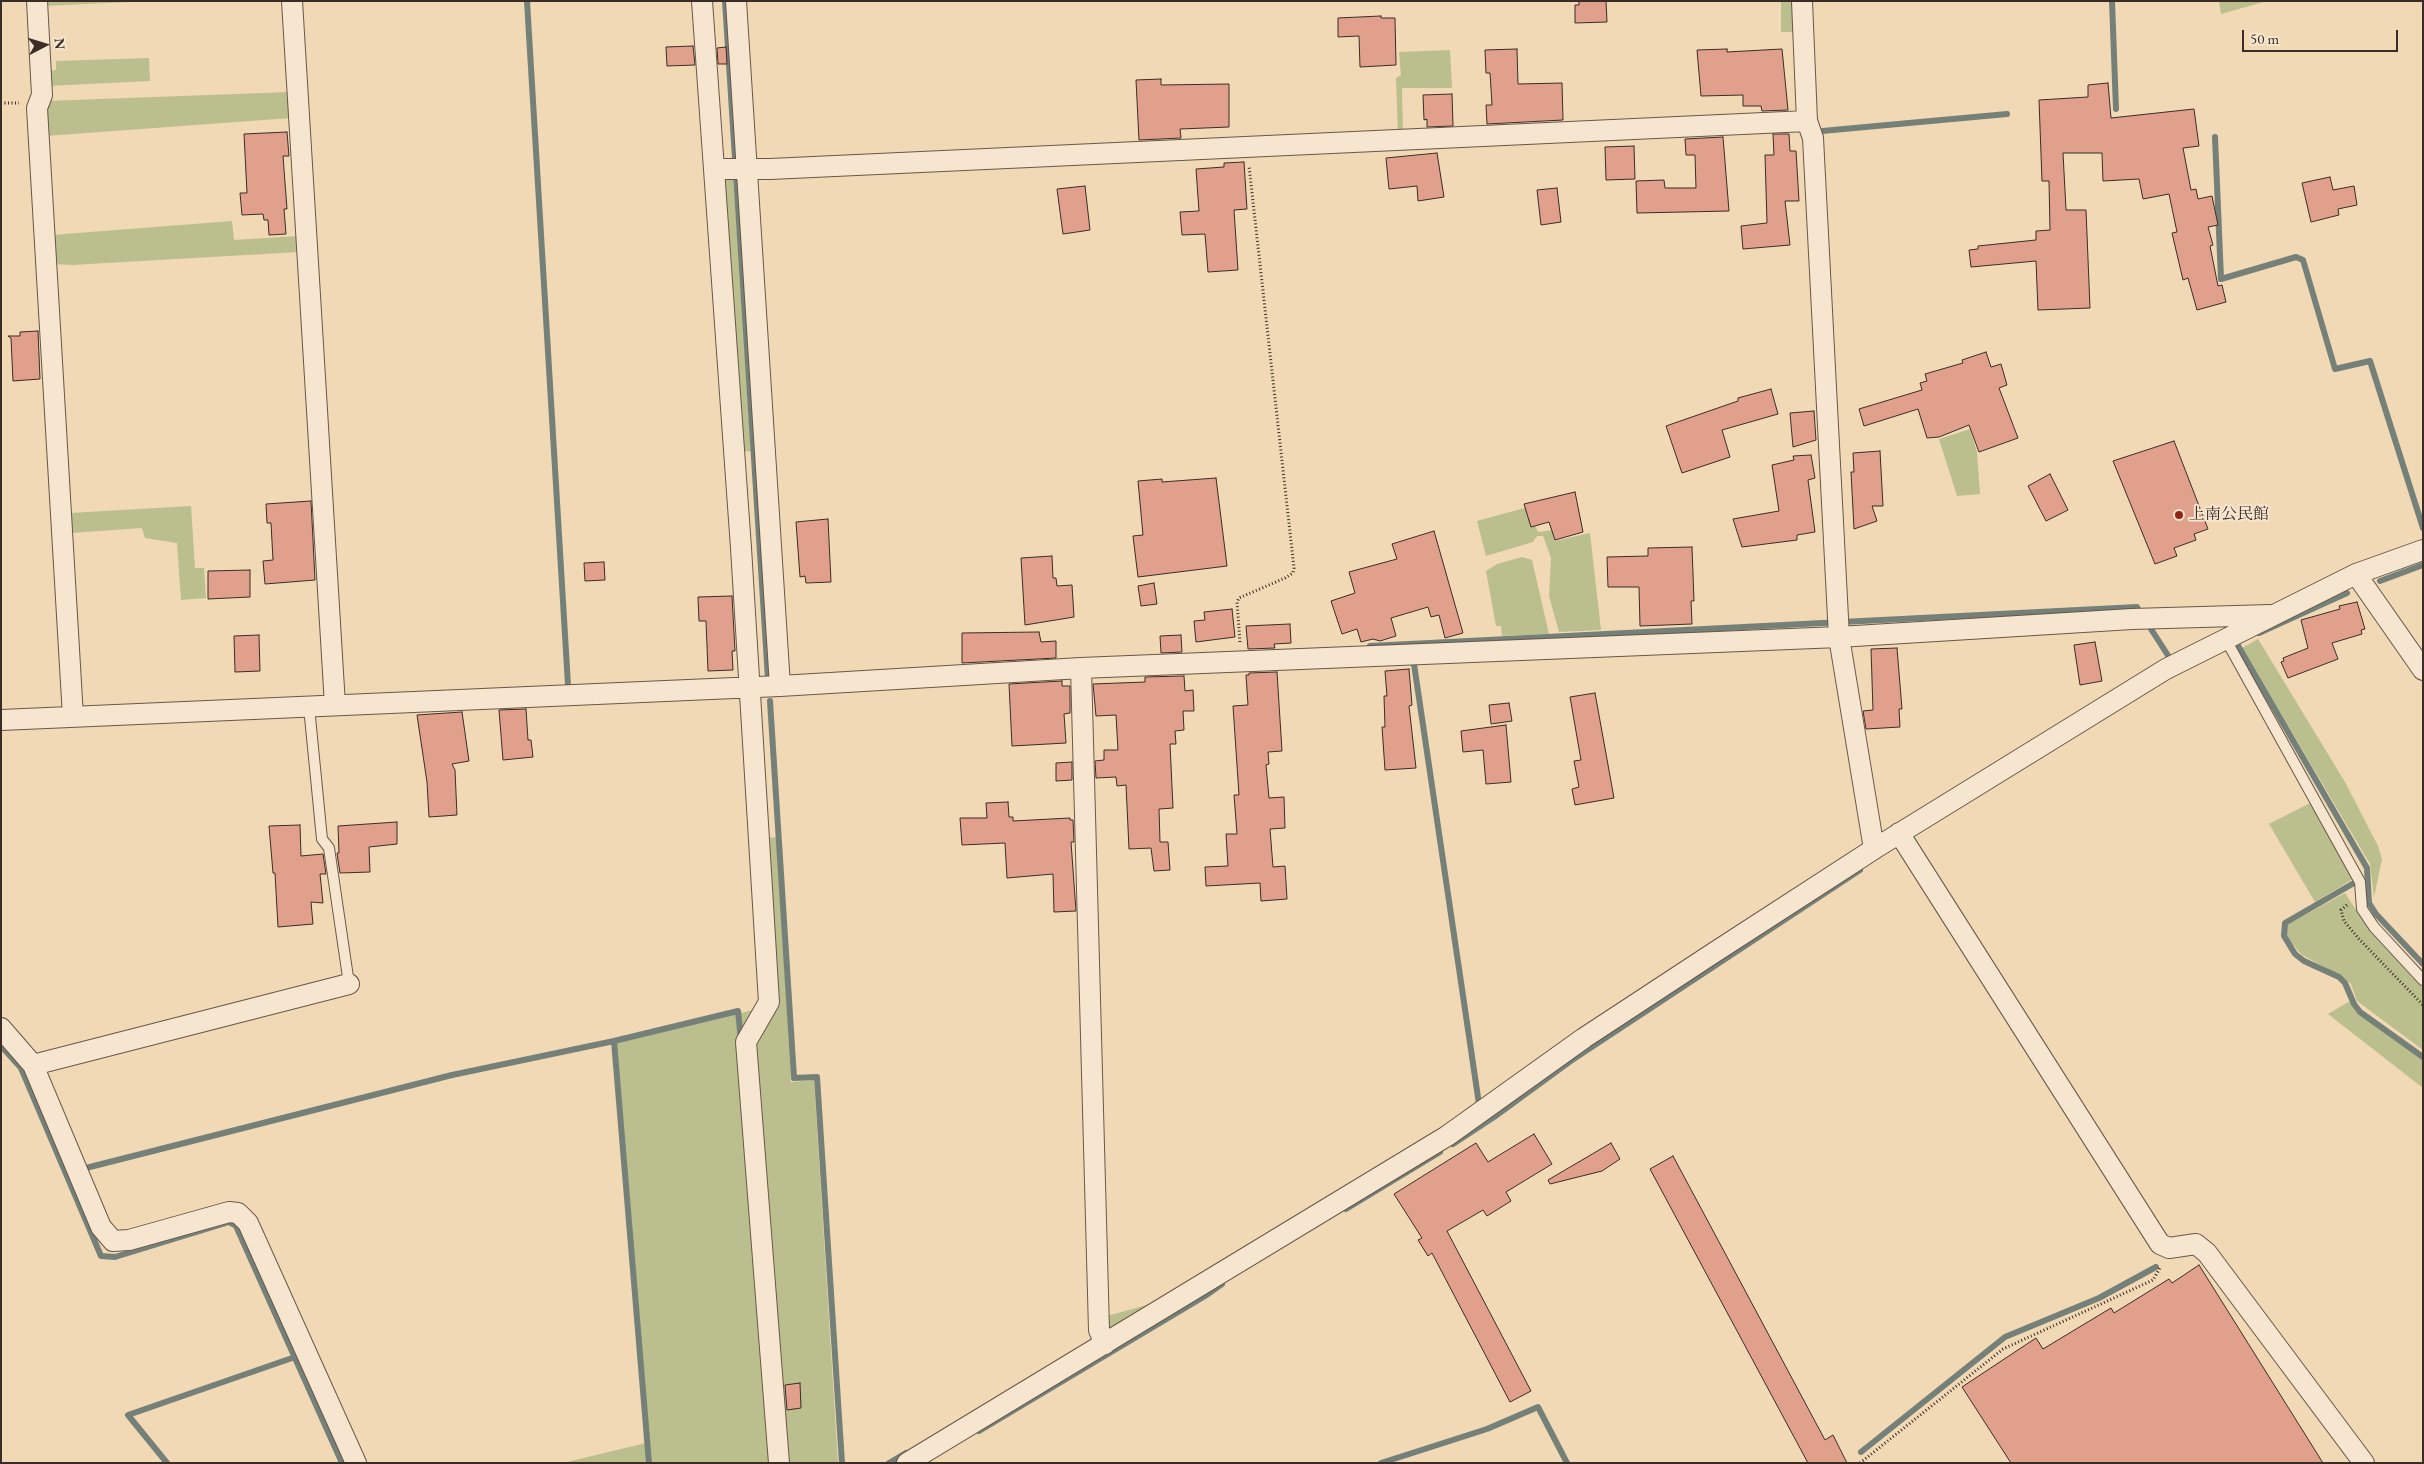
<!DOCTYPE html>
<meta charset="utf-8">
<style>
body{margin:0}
#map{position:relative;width:2424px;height:1464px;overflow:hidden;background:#f1d9b5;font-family:"EB Garamond",serif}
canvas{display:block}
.frame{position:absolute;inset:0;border:2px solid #3b2c26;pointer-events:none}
.north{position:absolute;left:20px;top:20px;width:50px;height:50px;-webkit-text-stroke:4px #f6e6cf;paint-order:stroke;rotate:85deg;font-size:14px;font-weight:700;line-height:20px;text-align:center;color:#3b2c26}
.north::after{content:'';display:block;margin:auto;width:18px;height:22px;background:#3b2c26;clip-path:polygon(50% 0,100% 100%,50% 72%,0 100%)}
.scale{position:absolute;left:2242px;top:30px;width:156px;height:22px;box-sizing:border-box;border:2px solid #3b2c26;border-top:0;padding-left:6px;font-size:15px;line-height:18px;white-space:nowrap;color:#3b2c26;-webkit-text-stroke:4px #f6e6cf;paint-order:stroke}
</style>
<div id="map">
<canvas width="2424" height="1464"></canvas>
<div class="frame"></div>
<div class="north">N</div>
<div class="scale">50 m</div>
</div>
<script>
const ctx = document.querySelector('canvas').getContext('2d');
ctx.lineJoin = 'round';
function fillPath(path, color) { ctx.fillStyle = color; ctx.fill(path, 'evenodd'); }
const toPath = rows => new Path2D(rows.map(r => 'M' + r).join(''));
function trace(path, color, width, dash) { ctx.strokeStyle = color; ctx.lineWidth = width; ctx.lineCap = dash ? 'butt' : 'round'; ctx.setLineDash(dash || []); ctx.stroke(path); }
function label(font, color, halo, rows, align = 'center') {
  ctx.font = font + ' "EB Garamond","Noto Serif JP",serif'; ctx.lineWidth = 4; ctx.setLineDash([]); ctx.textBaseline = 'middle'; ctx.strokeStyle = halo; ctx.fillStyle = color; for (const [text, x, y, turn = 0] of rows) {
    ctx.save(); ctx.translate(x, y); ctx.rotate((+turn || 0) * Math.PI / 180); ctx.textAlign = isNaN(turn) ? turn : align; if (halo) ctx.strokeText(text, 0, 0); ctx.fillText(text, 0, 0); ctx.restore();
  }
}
fillPath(toPath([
 [42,1,152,1,42,6],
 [1781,1,1795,1,1798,32,1781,32],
 [2219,1,2267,1,2221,14],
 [1450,50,1452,88,1402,88,1403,134,1398,134,1396,78,1401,75,1399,52],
 [149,58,150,81,47,86,47,71,56,70,56,61],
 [289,92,291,118,46,136,46,101],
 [733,173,751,451,738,452,721,179],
 [232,221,234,240,298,236,299,252,72,265,54,264,52,235],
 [1970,429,1977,452,1980,494,1957,496,1939,439],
 [191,506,195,568,204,568,206,598,181,600,177,543,145,538,142,528,71,533,70,513],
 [1528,507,1538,532,1553,530,1555,541,1590,533,1601,630,1559,632,1549,596,1551,558,1543,536,1537,536,1533,542,1486,556,1477,521],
 [1522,557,1532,560,1549,634,1502,636,1501,626,1496,626,1486,571,1497,564],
 [2258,639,2345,782,2378,846,2382,859,2374,897,2370,864,2242,648],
 [2310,803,2353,879,2315,902,2269,824],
 [777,837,791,1082,814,1080,838,1463,563,1463,646,1443,612,1044,774,1005,761,839],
 [2345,893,2368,928,2423,985,2423,1050,2357,1001,2351,984,2341,976,2302,955,2287,938,2287,925],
 [2350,1001,2359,1013,2423,1059,2423,1088,2328,1014],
 [1154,1303,1105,1332,1103,1317]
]), '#bbbf8d');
trace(toPath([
 [527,1,568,685],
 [725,1,768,679],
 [2112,1,2116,109],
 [1822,131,2007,114],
 [2215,137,2221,279,2296,257,2303,260,2335,369,2370,361,2423,528],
 [2380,581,2423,565],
 [2151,629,2169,657],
 [2259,633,2347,593],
 [2237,644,2367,868,2369,903,2376,914,2423,964],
 [1370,646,2137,607,2140,612],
 [1414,664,1479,1104,1477,1108],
 [770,701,794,1078,817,1077,842,1463],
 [2354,883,2285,923,2284,936,2295,954,2304,961,2339,977,2345,983,2354,1004,2360,1012,2423,1057],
 [614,1041,649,1463],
 [1,1046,21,1068,101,1256,115,1257,229,1222,236,1226,342,1463],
 [1453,1144,1494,1117,1572,1060,1860,870],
 [82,1169,452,1075,614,1041,738,1011,741,1040],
 [1346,1209,1440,1152],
 [979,1431,1205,1296,1222,1284],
 [1861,1452,2005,1337,2099,1298,2156,1267],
 [167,1463,128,1415,295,1357],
 [889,1463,906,1453],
 [1381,1463,1487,1429,1538,1407,1567,1463]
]), '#758178', 6);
const building = toPath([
 [1579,1,1606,1,1607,22,1575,23,1575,5,1579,5,1579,1],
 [1381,16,1381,18,1395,18,1396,65,1360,67,1359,36,1338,37,1338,18,1381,16],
 [693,46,695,65,667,66,666,47,693,46],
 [726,47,727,64,718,64,717,48,726,47],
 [1517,49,1518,84,1562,83,1563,120,1487,124,1486,105,1492,105,1490,73,1486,73,1485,50,1517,49],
 [1727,49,1727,52,1782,49,1788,110,1762,111,1761,106,1743,106,1743,95,1701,96,1697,50,1727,49],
 [1161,79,1161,85,1229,84,1229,127,1180,129,1181,138,1139,140,1136,80,1161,79],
 [2108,83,2111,118,2194,109,2199,146,2183,148,2191,190,2196,189,2198,199,2212,196,2218,225,2208,227,2213,245,2210,246,2218,286,2222,285,2226,302,2197,310,2188,278,2183,280,2172,233,2177,232,2169,194,2143,199,2139,179,2103,181,2102,153,2063,153,2066,210,2086,210,2090,308,2038,310,2036,261,1971,267,1969,250,1978,249,1978,246,2036,240,2036,231,2050,230,2049,181,2042,181,2039,100,2088,97,2088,85,2108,83],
 [1452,94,1453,126,1427,127,1427,119,1424,120,1423,95,1452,94],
 [287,132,289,156,283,156,287,209,284,209,286,234,269,235,268,220,264,220,263,214,242,215,240,193,247,193,244,134,287,132],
 [1773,134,1789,134,1790,151,1796,151,1799,201,1785,201,1790,245,1743,249,1741,226,1767,223,1765,155,1774,155,1773,134],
 [1723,137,1729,211,1637,213,1636,181,1664,180,1665,188,1696,188,1695,155,1686,155,1685,139,1723,137],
 [1634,146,1635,179,1606,180,1605,147,1634,146],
 [1437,153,1444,197,1418,201,1417,186,1389,189,1386,158,1437,153],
 [1244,162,1247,209,1234,210,1238,270,1208,272,1205,234,1182,235,1180,212,1199,211,1196,169,1224,167,1224,163,1244,162],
 [2330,177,2333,190,2354,186,2357,205,2338,209,2339,215,2311,222,2302,183,2330,177],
 [1085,186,1090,230,1063,234,1057,189,1085,186],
 [1557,188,1561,222,1541,225,1537,190,1557,188],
 [38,331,40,379,13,381,11,338,8,336,20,336,20,332,38,331],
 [1986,352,1991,367,2001,364,2007,385,1999,388,2018,438,1979,452,1969,425,1939,437,1927,438,1918,409,1864,426,1859,409,1922,390,1920,383,1927,381,1925,374,1963,363,1962,360,1986,352],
 [1771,389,1778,414,1722,430,1730,457,1682,473,1666,426,1738,401,1738,398,1771,389],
 [1814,411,1816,440,1793,447,1790,413,1814,411],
 [2174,441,2208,529,2194,534,2196,540,2174,548,2177,556,2155,564,2113,461,2174,441],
 [1880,451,1883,506,1872,506,1877,521,1854,529,1851,472,1854,472,1853,453,1880,451],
 [1811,455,1815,478,1808,480,1815,532,1797,535,1797,540,1742,547,1733,519,1779,511,1772,465,1794,460,1793,456,1811,455],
 [2050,474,2068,510,2046,521,2028,486,2050,474],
 [1216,478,1227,566,1138,577,1133,536,1143,535,1138,481,1162,479,1162,482,1216,478],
 [1575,492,1583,532,1555,540,1549,522,1531,527,1524,504,1575,492],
 [311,501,315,580,265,584,263,561,273,560,271,523,267,523,266,504,311,501],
 [828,519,831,582,806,583,805,576,800,577,796,522,828,519],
 [1434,531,1463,633,1445,638,1439,615,1431,617,1428,607,1391,618,1396,636,1380,641,1373,639,1361,642,1357,629,1342,634,1331,601,1355,593,1349,572,1397,559,1392,544,1434,531],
 [1692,547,1694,601,1691,601,1692,624,1640,626,1639,587,1608,587,1607,557,1648,556,1648,548,1692,547],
 [1052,556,1053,578,1056,578,1057,586,1072,585,1074,617,1025,625,1021,558,1052,556],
 [604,562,605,580,585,581,584,563,604,562],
 [250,570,250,597,208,599,208,571,250,570],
 [1154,583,1157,604,1141,606,1138,586,1154,583],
 [732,596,735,651,732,651,733,670,708,671,706,621,699,621,698,597,732,596],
 [2357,602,2365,629,2361,630,2362,634,2332,643,2338,659,2288,678,2281,662,2284,661,2283,658,2308,648,2301,620,2340,609,2339,606,2357,602],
 [1232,609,1235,637,1196,642,1194,621,1205,620,1204,612,1232,609],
 [1290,624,1291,643,1274,644,1275,648,1248,649,1246,626,1290,624],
 [1039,632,1041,642,1056,641,1056,658,962,663,962,633,1039,632],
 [259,635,260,671,235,672,234,636,259,635],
 [1181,635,1182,652,1161,653,1160,636,1181,635],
 [2095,642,2102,681,2080,685,2074,645,2095,642],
 [1897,648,1902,709,1899,709,1900,727,1866,729,1863,711,1873,710,1871,649,1897,648],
 [1409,669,1412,705,1409,706,1416,768,1385,770,1382,727,1385,727,1384,696,1387,696,1385,671,1409,669],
 [1277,672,1282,751,1268,752,1269,764,1266,765,1269,798,1284,797,1285,828,1270,829,1273,867,1285,866,1287,899,1261,901,1260,883,1206,886,1205,867,1228,866,1226,834,1237,834,1234,795,1239,795,1233,706,1248,705,1246,675,1249,675,1249,673,1277,672],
 [1184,676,1185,691,1193,690,1194,711,1183,711,1184,730,1175,731,1176,744,1170,744,1173,808,1159,809,1160,842,1168,842,1170,870,1154,871,1151,848,1129,849,1126,785,1117,786,1116,777,1096,778,1095,761,1104,760,1104,750,1118,750,1116,715,1096,716,1093,684,1145,682,1145,677,1184,676],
 [1062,681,1062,686,1070,686,1070,713,1064,714,1066,743,1012,746,1009,684,1062,681],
 [1595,693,1614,798,1575,805,1572,789,1579,787,1574,761,1581,760,1570,697,1595,693],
 [1509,703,1512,721,1491,724,1489,705,1509,703],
 [526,709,528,740,531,740,533,757,503,760,499,710,526,709],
 [462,712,469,761,452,764,455,770,457,815,429,817,427,782,417,715,462,712],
 [1506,725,1511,782,1486,784,1483,750,1463,752,1461,731,1506,725],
 [1072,762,1072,780,1056,781,1056,763,1072,762],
 [1008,802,1009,817,1013,817,1013,821,1070,818,1070,820,1073,820,1074,842,1071,842,1076,911,1054,912,1053,874,1007,878,1005,843,962,845,960,818,987,818,986,803,1008,802],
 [397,822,397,844,369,847,370,872,340,873,337,853,339,853,338,826,397,822],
 [300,825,301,856,323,854,326,874,320,874,323,903,311,902,313,924,278,927,275,873,273,873,269,826,300,825],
 [1534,1134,1552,1164,1506,1192,1511,1201,1487,1216,1483,1210,1447,1231,1531,1391,1510,1402,1432,1253,1428,1256,1418,1240,1422,1238,1394,1194,1476,1143,1488,1162,1534,1134],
 [1611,1143,1620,1159,1602,1171,1550,1184,1548,1180,1611,1143],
 [1673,1156,1825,1440,1833,1435,1847,1463,1808,1463,1650,1169,1673,1156],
 [2199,1265,2323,1463,2011,1463,1962,1387,2036,1338,2043,1349,2111,1308,2114,1313,2169,1279,2172,1283,2199,1265],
 [800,1383,801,1408,787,1410,785,1385,800,1383]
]);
fillPath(building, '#e1a08c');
trace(building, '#3b2c26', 1);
const service = toPath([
 [2225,638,2360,882,2362,909,2374,927,2423,980],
 [309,707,322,839,329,848,349,984]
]);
const minor = toPath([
 [37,1,42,95,37,108,73,717],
 [292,1,335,705],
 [702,1,741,548,769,1002,746,1042,779,1463],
 [736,1,780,686],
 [1802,1,1807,121,1813,138,1839,637,1874,849],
 [714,169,770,169,1807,121],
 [2356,574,2423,670],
 [1081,668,1099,1330,1105,1344],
 [1,720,780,686,1081,668,1839,637,2132,619,2270,615],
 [1899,833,2160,1244,2169,1248,2196,1244,2207,1253,2364,1463],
 [1,1028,33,1065,101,1227,113,1241,129,1240,229,1212,238,1213,248,1223,356,1463],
 [33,1065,349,984],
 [907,1463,1447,1136,1584,1038,1715,952,1874,849,2166,669,2356,574,2423,550]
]);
trace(service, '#68574a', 12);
trace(minor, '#68574a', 22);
trace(toPath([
 [1,103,19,103],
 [1240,642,1237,602,1239,598,1285,578,1293,573,1294,568,1249,166],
 [2347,905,2341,910,2344,921,2359,939,2423,1005],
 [1860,1463,2003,1349,2153,1280,2161,1266]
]), '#3b2c26', 3, [1, 2.5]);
trace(service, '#f6e6cf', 10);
trace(minor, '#f6e6cf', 20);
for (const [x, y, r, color] of [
 [2179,515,5,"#8f2418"]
]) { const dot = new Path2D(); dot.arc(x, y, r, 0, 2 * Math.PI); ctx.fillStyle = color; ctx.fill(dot); trace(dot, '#f6e6cf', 2); }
label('16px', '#3b2c26', '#f6e6cf', [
 ["上南公民館",2189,515]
], 'left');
</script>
